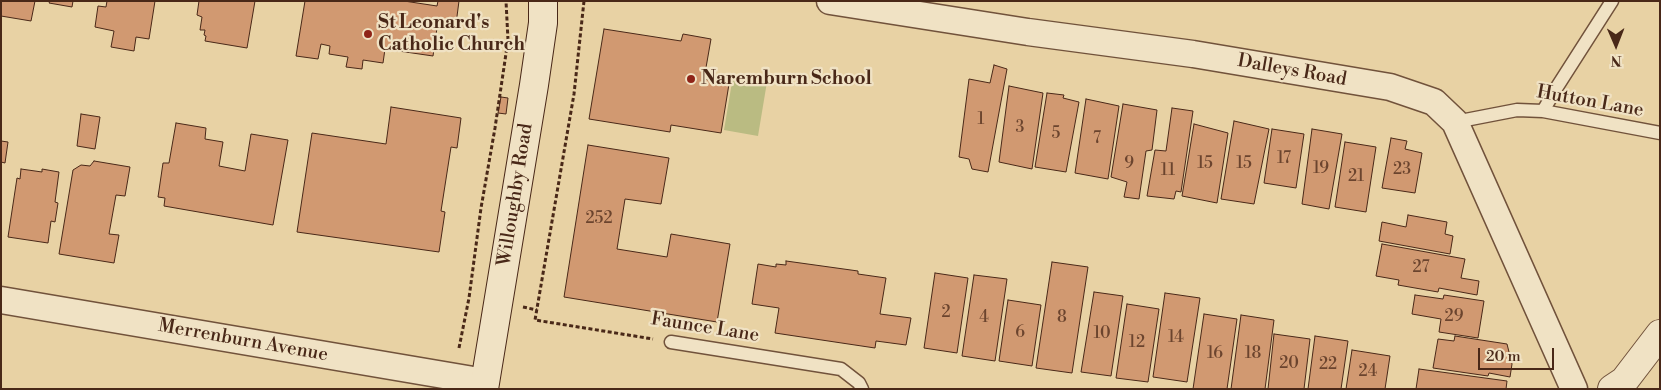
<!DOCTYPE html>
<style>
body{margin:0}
#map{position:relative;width:1661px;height:390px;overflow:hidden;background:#e8d2a4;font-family:"Libre Bodoni",serif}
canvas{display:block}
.frame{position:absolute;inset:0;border:2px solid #492818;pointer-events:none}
.north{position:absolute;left:1591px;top:20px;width:50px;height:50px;-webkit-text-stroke:4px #f0e2c4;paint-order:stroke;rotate:179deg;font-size:14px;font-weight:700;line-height:20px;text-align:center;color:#492818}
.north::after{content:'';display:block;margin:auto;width:18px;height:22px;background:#492818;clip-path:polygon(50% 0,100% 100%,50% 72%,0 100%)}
.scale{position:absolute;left:1478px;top:348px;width:76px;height:22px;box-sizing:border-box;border:2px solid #492818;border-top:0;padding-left:6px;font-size:15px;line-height:18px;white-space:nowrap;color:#492818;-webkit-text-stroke:4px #f0e2c4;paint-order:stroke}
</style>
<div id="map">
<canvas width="1661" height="390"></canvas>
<div class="frame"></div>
<div class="north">N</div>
<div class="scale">20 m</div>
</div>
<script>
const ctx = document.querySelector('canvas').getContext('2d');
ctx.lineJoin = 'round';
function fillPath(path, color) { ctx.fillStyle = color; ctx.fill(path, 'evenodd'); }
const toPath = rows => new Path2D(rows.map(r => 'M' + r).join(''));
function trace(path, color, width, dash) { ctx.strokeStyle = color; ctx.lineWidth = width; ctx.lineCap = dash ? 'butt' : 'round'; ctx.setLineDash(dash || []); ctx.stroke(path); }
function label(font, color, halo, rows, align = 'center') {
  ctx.font = font + ' "Libre Bodoni",serif'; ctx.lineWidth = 4.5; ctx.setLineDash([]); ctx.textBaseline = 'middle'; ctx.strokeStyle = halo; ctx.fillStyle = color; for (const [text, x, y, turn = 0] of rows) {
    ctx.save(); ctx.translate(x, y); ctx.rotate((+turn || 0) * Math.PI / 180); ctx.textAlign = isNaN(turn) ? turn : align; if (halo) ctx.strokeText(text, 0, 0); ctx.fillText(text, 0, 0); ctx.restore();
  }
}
fillPath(toPath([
 [733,76,767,82,758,136,724,130]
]), '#babb82');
const building = toPath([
 [1,1,35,1,31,21,1,16,1,1],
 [50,1,73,1,72,7,49,3,50,1],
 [107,1,155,1,149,39,136,37,134,51,111,47,114,31,95,27,98,6,106,7,107,1],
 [199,1,255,1,247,48,205,41,206,36,204,35,205,30,200,30,202,17,197,15,199,1],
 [305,1,404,1,437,6,438,1,459,1,456,24,438,21,433,56,385,49,383,63,363,60,362,69,346,67,348,57,329,54,330,46,321,44,318,59,296,56,305,1],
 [604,29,681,41,683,34,711,39,704,79,729,84,721,133,671,125,670,132,589,119,604,29],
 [994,65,1007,69,988,172,972,169,969,159,959,157,969,79,990,83,994,65],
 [1009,86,1043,93,1032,169,999,162,1009,86],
 [1047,93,1064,95,1063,98,1079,102,1066,172,1035,167,1047,93],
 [501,97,508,98,506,114,498,113,501,97],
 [1086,99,1119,106,1108,179,1075,173,1086,99],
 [1123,104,1157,110,1152,150,1146,151,1139,199,1124,197,1127,182,1111,177,1123,104],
 [391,107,461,118,457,148,451,147,441,211,445,212,439,252,297,232,312,133,386,144,391,107],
 [1172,108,1193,111,1181,192,1176,191,1174,199,1147,196,1155,150,1166,151,1172,108],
 [81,114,100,117,95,149,77,146,81,114],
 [1234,121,1269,129,1254,204,1221,199,1234,121],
 [176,123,206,128,205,139,223,142,219,166,245,171,251,134,288,140,273,225,164,206,165,198,158,197,163,163,169,163,176,123],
 [1194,124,1228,133,1217,203,1182,196,1194,124],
 [1272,129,1304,134,1296,188,1264,183,1272,129],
 [1312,129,1342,134,1329,209,1302,204,1312,129],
 [1391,138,1407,141,1405,149,1422,153,1415,193,1382,188,1391,138],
 [1,141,8,142,5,163,1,162,1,141],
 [1345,142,1376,147,1366,212,1335,207,1345,142],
 [588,145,669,158,661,204,625,199,617,249,667,257,671,234,730,244,717,322,564,297,588,145],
 [94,161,130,167,125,196,116,195,109,234,119,235,114,263,59,254,73,170,81,165,90,166,94,161],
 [21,169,42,172,42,169,59,172,55,202,58,203,55,222,51,221,48,243,8,237,17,178,20,179,21,169],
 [1408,215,1447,222,1445,234,1453,236,1450,254,1379,241,1382,222,1406,227,1408,215],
 [1382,244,1465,259,1461,278,1479,281,1477,295,1439,288,1438,292,1398,285,1399,280,1376,276,1382,244],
 [786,261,858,271,858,274,886,278,880,314,911,318,906,345,876,341,875,348,775,333,779,308,752,304,758,264,776,267,776,264,786,265,786,261],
 [1052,262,1088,267,1072,373,1036,368,1052,262],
 [935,273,968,278,957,353,924,348,935,273],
 [974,275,1007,279,995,361,962,356,974,275],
 [1094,292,1123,296,1111,376,1081,372,1094,292],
 [1165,293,1200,298,1187,382,1153,377,1165,293],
 [1415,295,1443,299,1444,295,1484,301,1478,338,1439,332,1441,319,1412,314,1415,295],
 [1008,300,1041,305,1032,366,999,361,1008,300],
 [1127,304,1159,309,1148,382,1116,378,1127,304],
 [1204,314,1237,319,1227,389,1193,389,1204,314],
 [1241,315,1274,320,1265,389,1231,389,1241,315],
 [1274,334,1310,339,1304,389,1268,389,1274,334],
 [1315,336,1348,341,1341,389,1308,389,1315,336],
 [1455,336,1507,344,1512,364,1510,377,1489,373,1488,376,1433,368,1438,339,1454,341,1455,336],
 [1352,350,1390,356,1385,389,1346,389,1352,350],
 [1419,369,1507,381,1506,389,1416,389,1419,369]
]);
fillPath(building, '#d19971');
trace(building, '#492818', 1);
const service = toPath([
 [1543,111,1557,87,1612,1],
 [1455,122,1517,110,1543,111,1660,133],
 [671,342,841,369,859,383,862,389]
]);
const minor = toPath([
 [830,1,1028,32,1193,54,1390,87,1434,102,1455,122,1574,389],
 [1,300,485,382]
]);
const tertiary = toPath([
 [1612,389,1624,381,1660,334]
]);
const secondary = toPath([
 [484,389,534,85,543,23,543,1]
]);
trace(service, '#71523b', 15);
trace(minor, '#71523b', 29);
trace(tertiary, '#71523b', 30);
trace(secondary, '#492818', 30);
trace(toPath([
 [584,1,574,94,535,320,653,339],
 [523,307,537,310],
 [459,348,469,298,481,208,495,128,508,40,506,1]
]), '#492818', 3, [4, 2.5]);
trace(service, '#f0e2c4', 12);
trace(minor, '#f0e2c4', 26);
trace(tertiary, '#f0e2c4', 28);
trace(secondary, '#f0e2c4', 28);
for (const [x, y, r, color] of [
 [368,34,5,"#8f2418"],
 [691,79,5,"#8f2418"]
]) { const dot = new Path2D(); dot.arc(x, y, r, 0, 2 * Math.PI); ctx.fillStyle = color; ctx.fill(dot); trace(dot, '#f0e2c4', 2); }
label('16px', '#6b442e', null, [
 ["1",981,120],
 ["3",1020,128],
 ["5",1056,134],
 ["7",1097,139],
 ["17",1284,159],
 ["9",1129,164],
 ["15",1205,164],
 ["15",1244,164],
 ["19",1321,169],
 ["23",1402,170],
 ["11",1168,171],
 ["21",1356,177],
 ["252",599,219],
 ["27",1421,268],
 ["2",946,313],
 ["29",1454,317],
 ["4",984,318],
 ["8",1062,318],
 ["6",1020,333],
 ["10",1102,334],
 ["14",1176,338],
 ["12",1137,343],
 ["16",1215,354],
 ["18",1253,354],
 ["20",1289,364],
 ["22",1328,365],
 ["24",1368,372]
]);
label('bold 19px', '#492818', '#f0e2c4', [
 ["St Leonard's",378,23],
 ["Catholic Church",378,45],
 ["Naremburn School",701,79]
], 'left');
label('19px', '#492818', '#f0e2c4', [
 ["Dalleys Road",1292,71,10],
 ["Hutton Lane",1590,102,10],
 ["Willoughby Road",516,195,-81],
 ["Faunce Lane",705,328,9],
 ["Merrenburn Avenue",243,341,10]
]);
</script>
